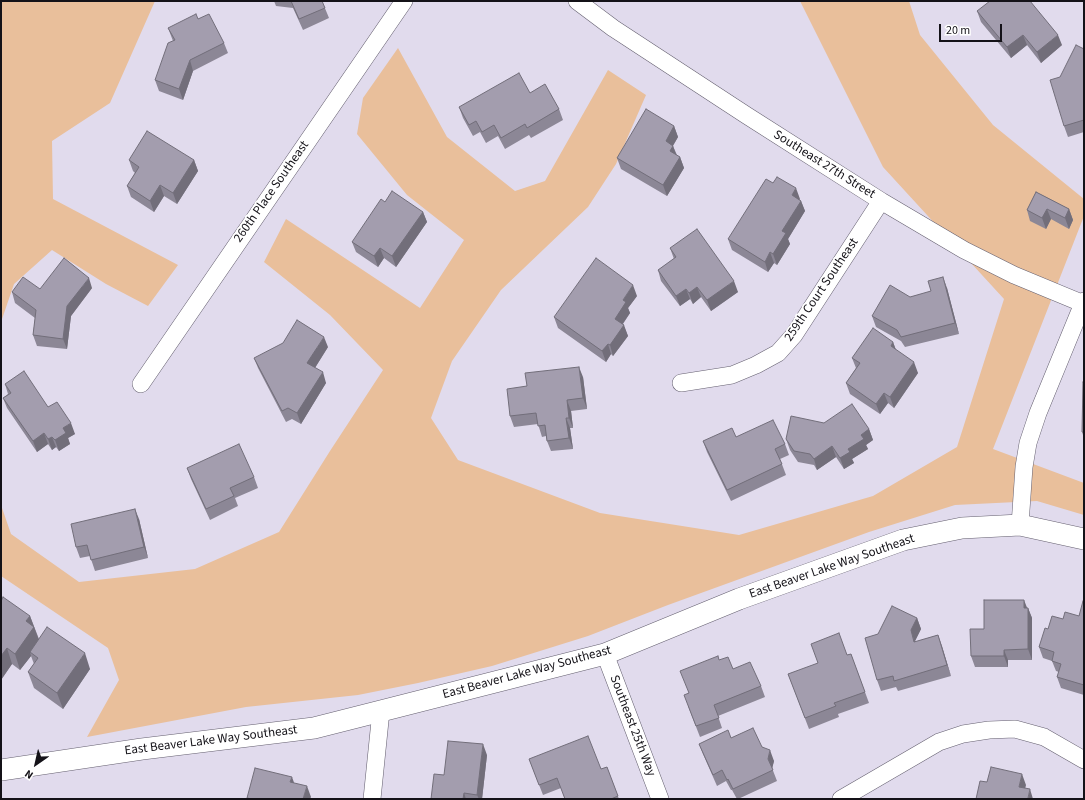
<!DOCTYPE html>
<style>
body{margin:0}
#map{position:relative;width:1085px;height:800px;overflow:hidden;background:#e1dbed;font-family:"Source Sans 3",sans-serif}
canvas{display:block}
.frame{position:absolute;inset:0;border:2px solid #141218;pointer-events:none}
.north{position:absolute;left:16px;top:744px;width:40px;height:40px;-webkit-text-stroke:3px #fff;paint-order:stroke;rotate:214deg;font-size:11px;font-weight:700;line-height:16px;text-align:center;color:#141218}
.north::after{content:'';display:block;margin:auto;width:14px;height:18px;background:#141218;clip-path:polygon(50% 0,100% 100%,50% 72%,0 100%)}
.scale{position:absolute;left:939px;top:24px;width:63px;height:18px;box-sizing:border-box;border:2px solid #141218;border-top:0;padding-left:5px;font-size:12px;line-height:14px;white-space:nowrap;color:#141218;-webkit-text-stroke:3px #fff;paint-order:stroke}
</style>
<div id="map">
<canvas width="1085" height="800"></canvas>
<div class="frame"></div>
<div class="north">N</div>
<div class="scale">20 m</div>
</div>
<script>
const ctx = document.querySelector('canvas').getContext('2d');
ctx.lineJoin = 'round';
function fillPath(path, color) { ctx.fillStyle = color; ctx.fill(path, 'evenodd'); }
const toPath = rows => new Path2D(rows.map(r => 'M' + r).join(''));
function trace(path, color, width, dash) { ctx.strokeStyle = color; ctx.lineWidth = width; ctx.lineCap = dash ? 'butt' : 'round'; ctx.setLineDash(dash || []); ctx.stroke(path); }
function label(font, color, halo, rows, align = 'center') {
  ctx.font = font + ' "Source Sans 3",sans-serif'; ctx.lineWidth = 3.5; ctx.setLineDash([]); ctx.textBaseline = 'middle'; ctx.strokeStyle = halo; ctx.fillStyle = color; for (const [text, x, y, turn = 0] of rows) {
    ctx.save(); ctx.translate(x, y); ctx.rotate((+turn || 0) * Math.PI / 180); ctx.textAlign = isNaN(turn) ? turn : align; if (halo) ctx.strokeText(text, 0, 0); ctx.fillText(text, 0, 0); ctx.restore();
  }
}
fillPath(toPath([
 [1,1,155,1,110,103,52,141,53,199,178,265,148,306,106,284,52,250,14,284,1,322],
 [800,1,909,1,920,35,993,125,1084,199,1084,216,993,449,1084,483,1084,515,1037,501,955,505,869,532,668,605,588,636,492,666,418,683,358,695,246,707,87,737,119,680,108,648,1,576,1,505,11,534,79,582,195,569,279,532,330,451,383,370,330,315,264,262,286,219,420,308,464,240,407,195,357,134,363,98,398,48,447,137,515,191,545,181,608,70,646,95,616,164,588,207,501,290,452,361,431,418,458,460,600,513,739,535,873,496,957,447,1004,299,883,167]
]), '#e9bf9b');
const minor = toPath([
 [577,1,613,28,746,115,881,201,964,250,1014,275,1084,304],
 [681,383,732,375,756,365,778,353,794,335,881,201],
 [141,384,404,1],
 [1020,525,1024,467,1028,443,1038,413,1084,301],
 [605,654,660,799],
 [372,799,381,711],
 [841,799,939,742,963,734,989,730,1015,729,1044,737,1084,760]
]);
const tertiary = toPath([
 [1,770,142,749,314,728,381,711,605,654,739,599,903,540,962,528,1020,525,1084,539]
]);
trace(minor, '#645f6f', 18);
trace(tertiary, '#645f6f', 22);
trace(minor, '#fff', 17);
trace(tertiary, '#fff', 21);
fillPath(toPath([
 [274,1,322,1,329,18,303,30,293,8,276,6],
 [977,11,1062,45,1041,63,1027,45,1011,58,981,22],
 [198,19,224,43,228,53,193,71,183,100,159,91,155,80,173,41,168,28],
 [1084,49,1084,132,1068,137,1064,126,1060,77],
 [530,93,559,109,563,120,531,138,529,135,505,149,498,136,486,143,480,132,473,136,463,118,459,107],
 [674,126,678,137,673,146,677,155,680,157,684,168,667,196,621,169,617,158],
 [129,160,194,160,198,171,177,204,164,196,154,212,131,197,127,186,135,173,133,171],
 [1036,192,1069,209,1073,220,1069,229,1051,219,1046,229,1030,221,1027,210],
 [800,199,799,200,801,201,805,211,788,239,790,244,777,265,774,263,768,272,732,250,728,239],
 [423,212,427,222,396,267,384,258,378,267,356,252,352,242],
 [670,248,738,292,711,311,701,297,693,304,690,299,680,306,661,281,658,270,674,259],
 [92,288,71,316,67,349,37,346,33,335,35,318,15,303,12,292,40,289],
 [947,288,959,334,905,347,901,341,876,327,872,316,910,297],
 [637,296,628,308,630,313,623,324,628,336,613,356,611,354,606,362,558,328,554,317],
 [893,342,896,350,918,373,894,408,888,403,880,414,850,394,846,383,856,368,852,358],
 [328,347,315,368,326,383,301,424,292,419,286,422,258,368,254,358],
 [583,377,587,409,571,411,573,428,570,428,573,449,551,451,547,441,546,436,542,437,538,424,514,427,510,416,527,386],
 [1084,382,1084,438,1082,432],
 [5,384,48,407,75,434,68,438,70,444,59,451,56,447,52,450,48,444,37,452,7,408,3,398,8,394],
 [824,423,869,429,873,440,866,445,868,449,852,459,854,463,844,469,836,457,817,470,814,465,798,462,790,450,786,439],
 [736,437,785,444,789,455,780,459,786,475,731,501,707,452,703,441],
 [187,468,254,477,258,488,235,498,238,506,210,520,191,479],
 [139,519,148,558,95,571,90,556,80,558,76,547],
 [1,601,30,616,39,639,90,669,63,709,34,688,28,672,34,664,31,656,20,670,12,664,1,680],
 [1084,601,1084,695,1061,688,1057,677,1059,672,1056,671,1052,661,1043,658,1039,647,1048,629,1063,619,1079,616],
 [1027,608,1028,608,1032,618,1032,660,1008,660,1008,667,975,667,971,656,984,629],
 [917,618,921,629,915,641,915,642,938,635,951,676,898,691,896,687,881,691,877,680,878,634],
 [851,654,869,703,838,714,839,717,809,729,788,674],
 [719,660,761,686,765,697,718,716,722,728,700,737,688,706,689,693],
 [731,738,762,747,774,761,772,768,777,781,738,799,737,799,732,790,731,790,726,781,717,786,703,754,699,744],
 [487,755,482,799,431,799,444,775],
 [529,759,601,769,607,767,619,799,565,799,561,788,543,795]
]), '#8c8796');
fillPath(toPath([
 [1023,35,1027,45,1011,58,1007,47],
 [1058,35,1062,45,1041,63,1037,52],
 [190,60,193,71,183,100,179,89],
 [674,126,678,137,669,152,666,141],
 [673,146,677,157,670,151],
 [680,157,684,168,667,196,663,185],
 [194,160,198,171,177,204,173,193],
 [160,185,164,196,154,212,150,201],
 [796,188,800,199,796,206,792,195],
 [801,201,805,211,788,239,790,244,777,265,773,254,782,231],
 [1047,209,1051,219,1046,229,1042,218],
 [1069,209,1073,220,1069,229,1065,218],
 [423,212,427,222,396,267,392,256],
 [380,248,384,258,378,267,374,256],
 [770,252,774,263,768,272,765,262],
 [943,277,947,288,959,334,955,323],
 [89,278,92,288,71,316,67,349,63,339,67,306],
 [734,281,738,292,711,311,707,300],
 [633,285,637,296,628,308,630,313,619,329,615,319,623,300],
 [697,287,701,297,693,304,689,293],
 [686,289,690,299,680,306,676,296],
 [624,325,628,336,613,356,610,345],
 [324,337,328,347,311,374,307,363],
 [893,342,897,353,891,346],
 [608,344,611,354,606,362,602,351],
 [914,362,918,373,894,408,890,397],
 [579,367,583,377,587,409,583,398],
 [323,372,326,383,301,424,297,413],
 [884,393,888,403,880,414,876,404],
 [567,400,571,411,573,428,569,418],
 [566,418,570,428,573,449,569,438],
 [71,423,75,434,68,438,70,444,59,451,55,440,63,428],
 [869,429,873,440,866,445,868,449,852,459,854,463,844,469,840,458,861,435],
 [44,433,48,444,37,452,33,441],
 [52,437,56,447,52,450,48,439],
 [832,446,836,457,817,470,814,459],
 [135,509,139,519,148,558,144,547],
 [1024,600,1028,610,1028,608,1032,618,1032,660,1028,649,1024,608],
 [30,616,40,643,30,652,31,656,20,670,15,654,26,621],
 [917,618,921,629,915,641,918,653,911,630],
 [938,635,942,646,951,676,947,665],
 [7,648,12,664,1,680,1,656],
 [1004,650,1008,660,1008,667,1004,656],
 [85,653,90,669,63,709,57,693],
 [483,744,487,755,482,799,479,799,477,795],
 [770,750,774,761,772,769,768,759],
 [1022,774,1026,785,1023,798,1019,787],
 [292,777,296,788,290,782],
 [307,786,311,797,310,799,303,799],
 [1030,789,1033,799,1028,798],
 [464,793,466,799,463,799]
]), '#726e7a');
const building = toPath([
 [291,1,322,1,325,8,299,19,291,1],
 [990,1,1030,1,1058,35,1037,52,1023,35,1007,47,977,11,990,1],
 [196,14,198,19,209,14,224,43,190,60,179,89,155,80,168,43,175,40,168,28,196,14],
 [1076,45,1084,49,1084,120,1064,126,1050,80,1060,77,1076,45],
 [519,73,530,93,545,84,559,109,527,128,525,124,501,138,494,125,482,132,476,121,469,125,459,107,519,73],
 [646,109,674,126,666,141,673,146,670,151,680,157,663,185,617,158,646,109],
 [147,131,194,160,173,193,160,185,150,201,127,186,139,167,129,160,147,131],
 [777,177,796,188,792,195,801,201,782,231,786,233,773,254,770,252,765,262,728,239,766,179,773,183,777,177],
 [392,191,423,212,392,256,380,248,374,256,352,242,381,199,385,202,392,191],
 [1036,192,1069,209,1065,218,1047,209,1042,218,1027,210,1036,192],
 [697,229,734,281,707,300,697,287,689,293,686,289,676,296,658,270,676,257,670,248,697,229],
 [64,258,89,278,67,306,63,339,33,335,36,310,12,292,23,277,40,289,64,258],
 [596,258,633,285,623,300,626,302,615,319,624,325,610,345,608,344,602,351,554,317,596,258],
 [943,277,955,323,901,337,897,330,872,316,890,285,910,297,931,291,928,281,943,277],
 [297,320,324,337,307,363,323,372,297,413,288,408,282,411,254,358,283,343,297,320],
 [873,328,893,342,891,346,914,362,890,397,884,393,876,404,846,383,860,363,852,358,873,328],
 [579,367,583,398,567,400,569,418,566,418,569,438,547,441,545,425,538,426,536,413,510,416,507,389,527,386,525,373,579,367],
 [24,371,48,407,57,402,71,423,63,428,66,433,55,440,52,437,48,439,44,433,33,441,3,398,11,393,5,384,24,371],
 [1083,382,1084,382,1084,432,1082,432,1083,382],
 [852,404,869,429,861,435,864,439,848,449,850,452,840,458,832,446,814,459,810,454,794,451,786,439,791,416,824,423,852,404],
 [773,420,785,444,775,449,782,464,727,490,703,441,732,428,736,437,773,420],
 [239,444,254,477,230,488,234,496,206,509,187,468,239,444],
 [135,509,144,547,91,560,87,545,76,547,71,524,135,509],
 [3,597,30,616,26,621,34,627,15,654,7,648,1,656,1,601,3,597],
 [984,600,1024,600,1024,608,1028,608,1028,649,1004,650,1004,656,971,656,970,629,984,629,984,600],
 [1083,601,1084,601,1084,685,1057,677,1061,664,1052,661,1054,652,1039,647,1045,628,1048,629,1052,616,1063,619,1065,612,1079,616,1083,601],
 [892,606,917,618,911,630,914,642,938,635,947,665,894,681,893,676,877,680,865,638,878,634,892,606],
 [47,627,85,653,57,693,28,672,38,658,30,652,47,627],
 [839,633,847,655,851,654,865,692,834,703,836,706,805,718,788,674,818,663,811,644,839,633],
 [718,656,719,660,728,657,733,669,750,662,761,686,714,705,719,718,696,726,684,695,689,693,680,671,718,656],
 [753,728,762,747,770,750,768,759,773,770,733,789,728,779,727,780,722,770,713,775,699,744,728,730,731,738,753,728],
 [588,736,601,769,607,767,618,796,611,799,565,799,557,778,539,785,529,759,588,736],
 [448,741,483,744,477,795,464,793,463,799,431,799,434,774,444,775,448,741],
 [991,767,1022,774,1019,787,1030,789,1028,798,1033,799,976,799,980,781,987,782,991,767],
 [255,768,292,777,290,782,307,786,303,799,252,799,247,798,255,768]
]);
fillPath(building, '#a39dae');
trace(building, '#726e7a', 1);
label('13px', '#141218', '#fff', [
 ["Southeast 27th Street",824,165,32],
 ["260th Place Southeast",272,192,-55],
 ["259th Court Southeast",822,290,-56],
 ["East Beaver Lake Way Southeast",832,567,-19],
 ["East Beaver Lake Way Southeast",527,673,-15],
 ["Southeast 25th Way",632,726,69],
 ["East Beaver Lake Way Southeast",211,741,-7]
]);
</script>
